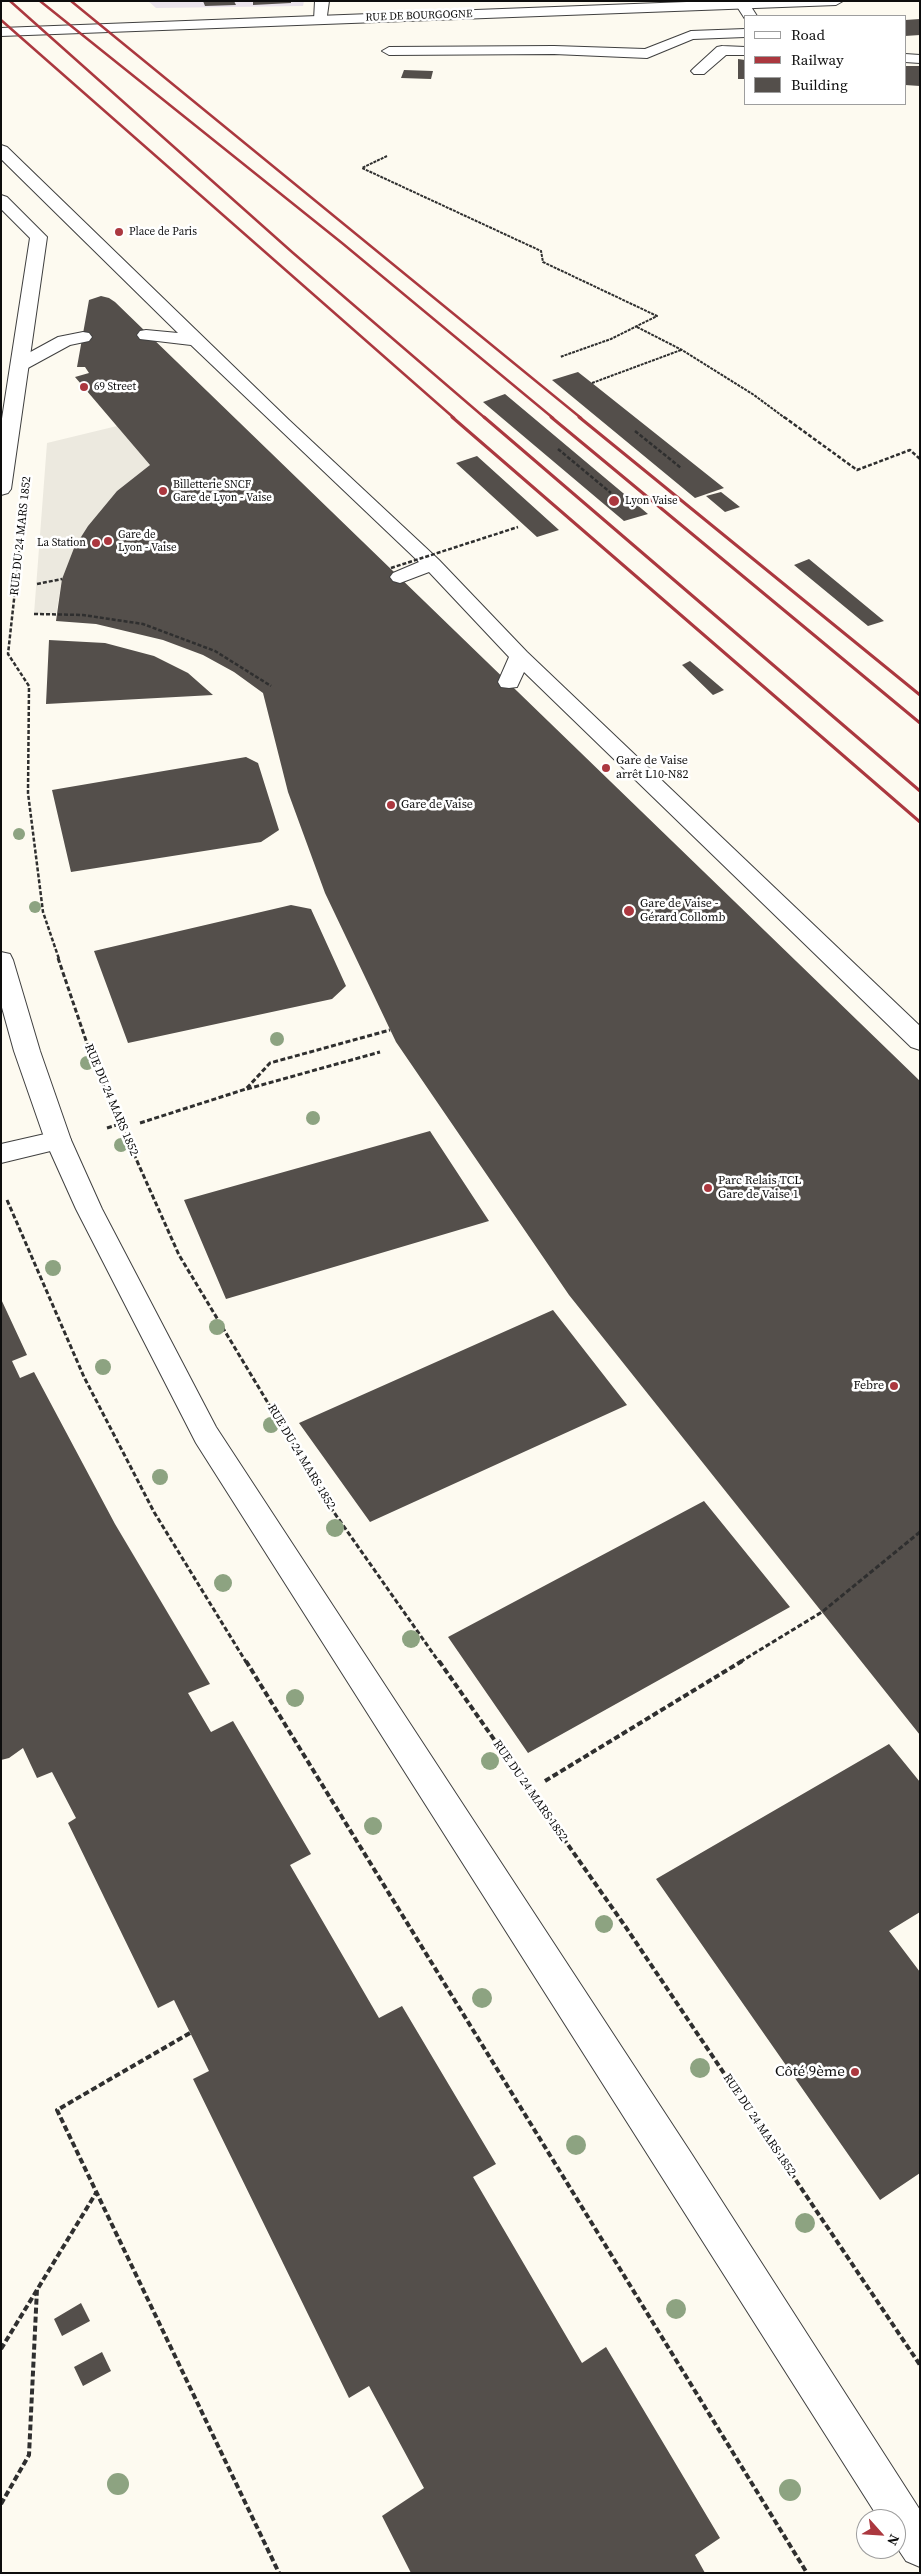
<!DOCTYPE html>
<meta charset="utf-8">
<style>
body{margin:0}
#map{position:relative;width:921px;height:2574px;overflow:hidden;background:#fdfaf0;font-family:"Source Serif 4",serif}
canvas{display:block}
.frame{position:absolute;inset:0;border:2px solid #0d0d0d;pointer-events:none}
.legend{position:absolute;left:744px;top:15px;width:162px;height:90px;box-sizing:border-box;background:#fff;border:1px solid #9e9e9e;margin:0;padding:6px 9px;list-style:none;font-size:15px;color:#0d0d0d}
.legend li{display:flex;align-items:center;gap:10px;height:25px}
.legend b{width:25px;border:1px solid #9e9e9e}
.north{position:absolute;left:856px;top:2509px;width:50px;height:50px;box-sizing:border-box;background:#fff;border:1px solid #9e9e9e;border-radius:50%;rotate:116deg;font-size:14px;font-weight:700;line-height:20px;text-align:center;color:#0d0d0d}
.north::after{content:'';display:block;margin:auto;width:18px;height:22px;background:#ab383f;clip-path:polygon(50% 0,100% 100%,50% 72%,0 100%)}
</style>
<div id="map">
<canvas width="921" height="2574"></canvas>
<div class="frame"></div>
<ul class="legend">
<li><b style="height:6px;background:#fff"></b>Road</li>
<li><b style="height:6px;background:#ab383f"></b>Railway</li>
<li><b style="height:14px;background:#544f4b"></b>Building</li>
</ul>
<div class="north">N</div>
</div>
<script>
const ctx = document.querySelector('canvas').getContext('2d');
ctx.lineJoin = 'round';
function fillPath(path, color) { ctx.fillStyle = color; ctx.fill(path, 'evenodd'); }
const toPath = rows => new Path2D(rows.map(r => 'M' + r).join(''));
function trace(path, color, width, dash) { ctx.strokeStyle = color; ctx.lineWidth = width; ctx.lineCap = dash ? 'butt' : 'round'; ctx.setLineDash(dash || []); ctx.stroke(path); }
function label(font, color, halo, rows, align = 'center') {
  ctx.font = font + ' "Source Serif 4",serif'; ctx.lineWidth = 5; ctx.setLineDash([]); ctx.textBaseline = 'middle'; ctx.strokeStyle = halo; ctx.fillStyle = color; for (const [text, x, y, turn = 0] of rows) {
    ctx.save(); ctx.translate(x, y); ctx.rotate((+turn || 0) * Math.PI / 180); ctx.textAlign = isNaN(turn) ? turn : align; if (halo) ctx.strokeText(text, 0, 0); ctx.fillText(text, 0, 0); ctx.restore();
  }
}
fillPath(toPath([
 [148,1,304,1,303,6,156,8]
]), '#eae3eb');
fillPath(toPath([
 [117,426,150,465,117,491,88,526,74,548,62,579,56,615,34,614,47,443]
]), '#ece9df');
fillPath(toPath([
 [203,1,234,1,236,5,205,6],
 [253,1,291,1,291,3,253,5],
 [920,19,920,35,905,36,905,20],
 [738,59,745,60,745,79,738,79],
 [905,66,920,66,920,86,905,85],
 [404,70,433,71,431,79,401,78],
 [101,296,109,298,115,302,920,1081,920,1735,569,1295,396,1042,325,893,288,792,263,693,234,672,203,655,163,640,96,624,56,621,62,579,74,548,88,526,117,491,150,465,75,377,89,373,85,367,77,367,89,300],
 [578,372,592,383,724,488,695,498,552,380],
 [505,394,648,514,624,521,483,402],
 [477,456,559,530,537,537,456,463],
 [721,492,740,507,725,512,706,496],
 [809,559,884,621,868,626,794,565],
 [49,640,105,643,154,656,188,673,213,695,46,704],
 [690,661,724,690,713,695,682,665],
 [246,757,258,763,279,830,261,842,71,872,52,790],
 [291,905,311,909,346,986,332,999,128,1043,94,951],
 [430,1131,489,1221,226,1299,184,1200],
 [1,1299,27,1355,12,1361,20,1378,34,1372,115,1524,210,1684,188,1693,211,1732,233,1721,311,1854,290,1865,379,2018,402,2006,496,2164,473,2177,582,2363,606,2347,720,2538,695,2555,705,2573,411,2573,382,2516,424,2488,369,2386,349,2398,193,2079,209,2071,174,2000,158,2008,68,1823,76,1818,52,1772,37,1778,23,1748,9,1758,1,1760],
 [553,1310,627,1405,370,1522,299,1423],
 [704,1501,790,1607,528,1753,448,1637],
 [889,1744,920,1782,920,1912,889,1931,920,1972,920,2173,880,2200,656,1879],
 [81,2303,90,2321,62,2336,54,2319],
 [102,2352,111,2371,83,2386,74,2367]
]), '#544f4b');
const service = toPath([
 [738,2,748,2,757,16,745,16,745,19,736,5,738,2],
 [745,29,745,37,693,39,647,58,554,54,389,55,382,51,389,47,554,46,645,49,691,31,745,29],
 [722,46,745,47,745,55,726,55,704,74,694,74,691,71,694,68,717,47,722,46],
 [905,54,920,55,920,63,905,62,905,54],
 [1,145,7,147,289,420,439,560,527,652,920,1026,920,1050,911,1047,524,672,517,687,509,688,501,687,498,682,509,657,429,572,400,583,393,581,390,577,393,573,419,562,191,345,140,339,137,335,140,331,146,330,178,333,1,159,1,145],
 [83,332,89,333,92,337,89,341,70,345,26,369,20,370,14,369,11,365,14,361,58,337,83,332]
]);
const minor = toPath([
 [315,1,329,1,326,23,316,23,314,20,315,1],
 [58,1131,67,1133,71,1140,67,1147,1,1163,1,1144,58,1131]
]);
const tertiary = toPath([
 [713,1,843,1,836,5,1,36,1,28,713,1],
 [1,195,7,197,47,237,11,489,8,493,1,495,1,425,30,238,1,209,1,195],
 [1,952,10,954,13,960,40,1051,71,1140,102,1209,216,1427,691,2153,920,2510,920,2567,906,2561,896,2546,896,2519,879,2519,196,1443,76,1209,45,1140,14,1051,1,1004,1,952]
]);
trace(service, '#404040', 2);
trace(minor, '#404040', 2);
trace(tertiary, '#404040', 2);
trace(toPath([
 [387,156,362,168,541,251,543,262,657,316,611,339,560,357],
 [637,327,682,350,754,395,785,418],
 [592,383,681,350]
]), '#2f2f2f', 2, [3, 1]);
trace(toPath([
 [784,417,857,470,910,450,920,459],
 [635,431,681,468],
 [558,449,611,493],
 [22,527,8,654,29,686,28,793,43,912,59,959],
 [37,584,62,579],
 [34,614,83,615,143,624,215,651,271,686]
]), '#2f2f2f', 2.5, [4, 2]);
trace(toPath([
 [58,958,95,1067,179,1255,333,1511,439,1662],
 [247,1089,380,1052],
 [140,1123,246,1089,270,1063,390,1030],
 [107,1128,120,1124],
 [7,1200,84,1377,154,1512,246,1662],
 [740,1662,822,1612,920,1532]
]), '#2f2f2f', 3, [5, 2.5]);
trace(toPath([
 [246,1661,807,2573],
 [439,1661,625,1926,920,2365],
 [545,1781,742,1661],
 [190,2033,57,2110,279,2573],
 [1,2349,96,2193],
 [1,2504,29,2455,37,2289]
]), '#2f2f2f', 4, [6, 3]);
fillPath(service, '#fff');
fillPath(minor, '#fff');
fillPath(tertiary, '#fff');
trace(toPath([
 [10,1,292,252,485,418],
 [40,1,342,243,553,418],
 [71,1,581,418],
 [1,20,454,418]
]), '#ab383f', 2.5);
trace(toPath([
 [452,417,920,822],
 [484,417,920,791],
 [551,417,920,723],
 [579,417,920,695]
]), '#ab383f', 3);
trace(toPath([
 [391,568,518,527]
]), '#2f2f2f', 2.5, [4, 2]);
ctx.fillStyle = '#8da381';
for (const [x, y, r] of [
 [19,834,6],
 [35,907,6],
 [277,1039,7],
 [87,1063,7],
 [313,1118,7],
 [121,1145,7],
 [53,1268,8],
 [217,1327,8],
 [103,1367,8],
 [271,1425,8],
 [160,1477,8],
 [335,1528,9],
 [223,1583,9],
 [411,1639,9],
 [295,1698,9],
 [490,1761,9],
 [373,1826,9],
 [604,1924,9],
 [482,1998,10],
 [700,2068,10],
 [576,2145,10],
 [805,2223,10],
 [676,2309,10],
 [118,2484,11],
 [790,2490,11]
]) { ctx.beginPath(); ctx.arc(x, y, r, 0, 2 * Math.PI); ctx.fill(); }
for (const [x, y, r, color] of [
 [119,232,5,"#ab383f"],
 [84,387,5,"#ab383f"],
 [163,491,5,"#ab383f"],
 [614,501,6,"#ab383f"],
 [108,541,5,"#ab383f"],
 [96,543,5,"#ab383f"],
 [606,768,5,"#ab383f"],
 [391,805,5,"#ab383f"],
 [629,911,6,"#ab383f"],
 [708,1188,5,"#ab383f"],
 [894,1386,5,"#ab383f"],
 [855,2072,5,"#ab383f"]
]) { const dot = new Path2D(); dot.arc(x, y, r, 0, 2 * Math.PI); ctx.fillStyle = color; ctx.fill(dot); trace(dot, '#fff', 2); }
label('11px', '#0d0d0d', '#fff', [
 ["RUE DE BOURGOGNE",419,16,-2]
]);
label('11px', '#0d0d0d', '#fff', [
 ["Place de Paris",129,232],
 ["69 Street",94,387],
 ["Billetterie SNCF",173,485],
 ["Gare de Lyon - Vaise",173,498],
 ["Lyon Vaise",625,501],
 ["Gare de",118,535],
 ["Lyon - Vaise",118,548],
 ["La Station",86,543,"right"]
], 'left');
label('12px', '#0d0d0d', '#fff', [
 ["RUE DU 24 MARS 1852",21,536,-84],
 ["RUE DU 24 MARS 1852",111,1100,67],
 ["RUE DU 24 MARS 1852",301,1457,59],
 ["RUE DU 24 MARS 1852",530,1791,55],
 ["RUE DU 24 MARS 1852",759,2125,56]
]);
label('12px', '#0d0d0d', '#fff', [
 ["Gare de Vaise",616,761],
 ["arrêt L10-N82",616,775],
 ["Gare de Vaise",401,805],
 ["Gare de Vaise -",640,904],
 ["Gérard Collomb",640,918],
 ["Parc Relais TCL",718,1181],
 ["Gare de Vaise 1",718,1195],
 ["Febre",884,1386,"right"]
], 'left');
label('15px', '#0d0d0d', '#fff', [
 ["Côté 9ème",845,2072]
], 'right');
</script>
